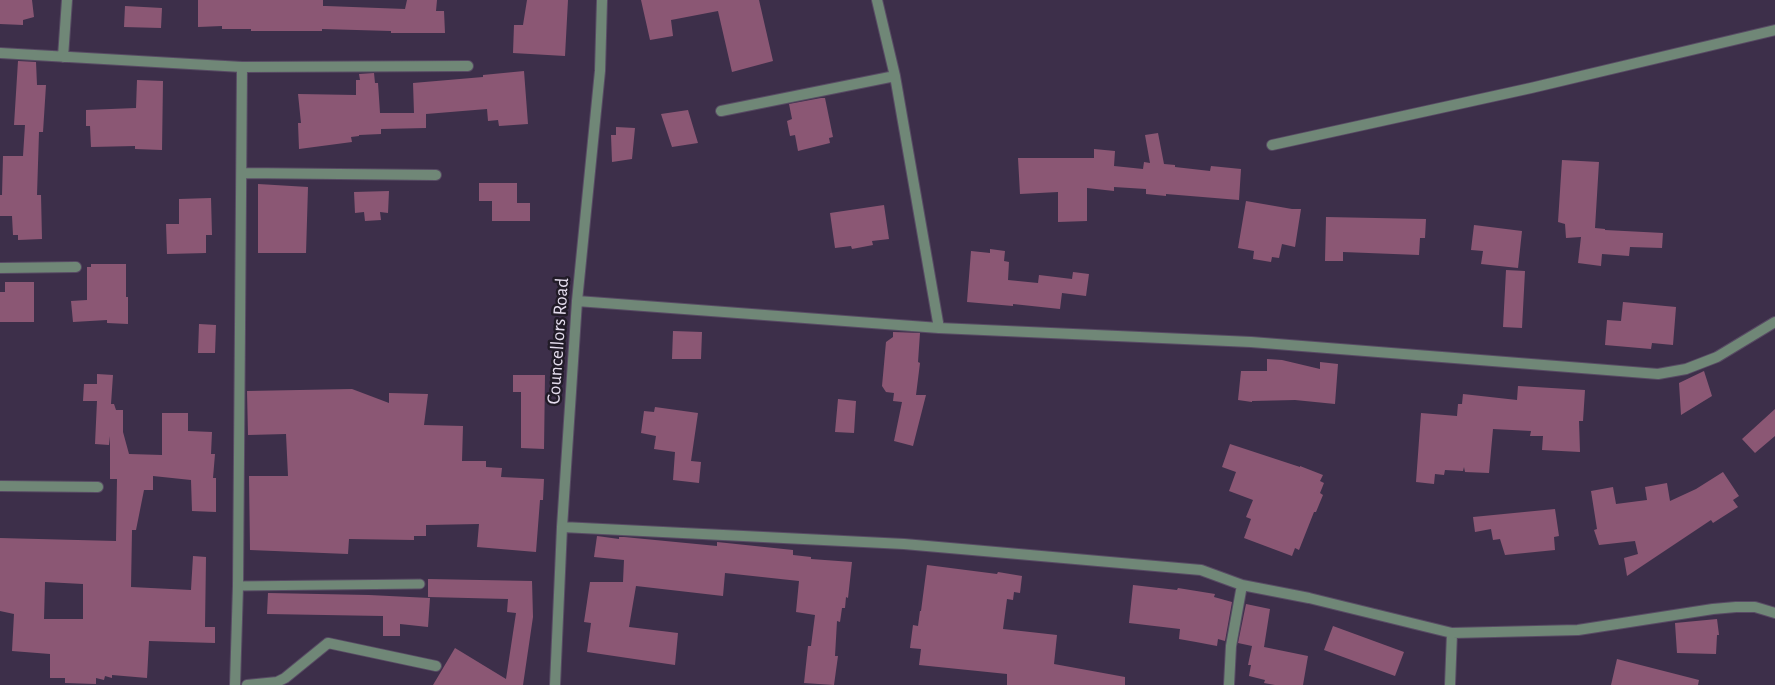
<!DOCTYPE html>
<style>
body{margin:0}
canvas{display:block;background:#3d2f4a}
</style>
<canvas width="1775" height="685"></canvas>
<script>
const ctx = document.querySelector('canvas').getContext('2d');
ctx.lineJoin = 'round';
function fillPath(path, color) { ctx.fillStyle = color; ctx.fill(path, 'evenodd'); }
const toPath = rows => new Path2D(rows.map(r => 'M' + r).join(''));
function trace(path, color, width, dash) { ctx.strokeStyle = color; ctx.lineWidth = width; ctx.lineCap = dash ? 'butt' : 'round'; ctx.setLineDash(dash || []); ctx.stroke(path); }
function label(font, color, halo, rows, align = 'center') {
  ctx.font = font + ' "Alegreya Sans",sans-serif'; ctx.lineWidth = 5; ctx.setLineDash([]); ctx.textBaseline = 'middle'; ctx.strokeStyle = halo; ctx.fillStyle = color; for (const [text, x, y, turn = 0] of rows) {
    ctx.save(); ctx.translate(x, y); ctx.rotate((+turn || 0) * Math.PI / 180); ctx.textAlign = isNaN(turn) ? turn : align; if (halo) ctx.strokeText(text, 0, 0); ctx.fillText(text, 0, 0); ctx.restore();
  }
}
fillPath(toPath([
 [0,0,32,0,34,17,23,20,23,25,0,24],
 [198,0,323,0,323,6,326,6,405,9,407,0,437,0,436,11,444,11,445,33,391,33,391,31,322,29,322,31,251,31,251,29,222,29,222,26,198,27],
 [527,0,568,0,565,56,513,53,514,25,523,25],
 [641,0,759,0,773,61,732,72,718,11,671,20,673,36,650,40],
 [125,6,162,8,161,28,124,27],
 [18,61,36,62,37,85,46,85,43,132,39,132,37,195,41,195,42,239,18,240,18,235,13,235,12,216,0,216,0,195,2,195,3,156,23,156,25,125,14,125],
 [524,71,528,124,499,126,498,120,488,121,487,109,426,114,426,128,381,129,381,134,359,135,359,136,351,137,352,142,299,149,298,123,301,123,298,94,356,95,356,80,360,80,359,74,374,73,375,83,378,83,380,113,414,113,413,83,483,77,483,75],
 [137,80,163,81,162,150,135,149,135,146,91,147,90,126,86,126,86,110,136,108],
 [821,98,825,98,833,137,829,138,830,143,798,151,795,135,790,136,787,121,792,119,789,104],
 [688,110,698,143,672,147,661,114],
 [616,127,635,128,632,159,612,162,611,135,616,135],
 [1158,133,1164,164,1175,165,1175,167,1210,171,1211,166,1241,169,1239,200,1166,194,1166,196,1146,194,1146,189,1114,187,1114,191,1087,188,1087,221,1058,222,1058,192,1020,194,1018,158,1094,158,1094,149,1115,151,1114,166,1143,169,1144,162,1150,163,1145,135],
 [1562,160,1599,162,1595,228,1605,229,1605,230,1663,233,1662,248,1630,247,1629,256,1602,254,1601,266,1578,263,1581,237,1566,238,1565,224,1558,222],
 [479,183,517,183,517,203,530,203,530,221,492,221,492,201,479,201],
 [258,184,308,187,306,253,258,253],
 [389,191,388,213,380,212,381,220,365,221,364,212,355,213,354,192],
 [211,198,212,235,206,235,206,253,167,254,166,224,179,224,179,199],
 [1246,201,1292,209,1301,209,1295,247,1282,244,1279,258,1272,257,1271,262,1253,259,1254,251,1238,248],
 [884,205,889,239,872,241,873,245,852,249,851,246,835,248,830,213],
 [1326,217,1426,219,1425,238,1420,238,1419,255,1343,252,1343,261,1325,261],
 [1474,225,1522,231,1518,268,1481,264,1483,251,1471,250],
 [990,249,1005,251,1004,261,1009,262,1008,280,1038,283,1039,275,1072,279,1073,272,1089,274,1086,296,1062,293,1060,309,1013,304,1013,306,967,302,971,251,990,253],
 [91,264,126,264,126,297,128,297,128,324,107,323,107,320,73,322,71,301,87,300,87,267,91,267],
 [1506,270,1525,271,1522,328,1503,327],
 [5,282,34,282,34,322,0,322,0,292,5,292],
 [1623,302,1676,307,1673,345,1652,343,1651,349,1605,345,1607,320,1621,321],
 [199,324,216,325,215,353,198,353],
 [673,331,702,332,701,359,672,359],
 [893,332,920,333,918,362,920,363,916,395,926,395,913,446,894,441,902,402,893,401,894,393,886,392,882,386,886,342,893,337],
 [1267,359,1282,360,1320,369,1320,362,1338,364,1335,404,1295,400,1252,401,1252,402,1238,400,1241,371,1267,371],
 [1704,371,1712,396,1681,415,1679,383],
 [97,374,113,375,111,404,114,404,116,410,123,410,123,432,129,454,162,455,162,413,188,413,188,431,212,432,211,454,215,454,213,478,216,478,216,512,192,511,191,480,153,476,153,490,144,490,136,530,132,530,131,587,191,590,193,556,206,557,205,627,215,627,215,643,149,641,147,678,112,675,112,678,105,676,104,680,96,678,96,684,65,683,65,678,50,678,50,654,12,651,14,614,0,611,0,538,116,541,117,479,110,479,110,436,109,445,95,444,97,401,83,401,84,384,97,384],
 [45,582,83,584,83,619,44,619],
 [513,375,545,375,544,449,521,448,521,392,513,392],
 [1518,386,1585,390,1583,421,1579,421,1580,452,1542,450,1543,436,1530,436,1531,431,1493,429,1489,473,1465,472,1464,467,1463,471,1445,470,1444,475,1435,474,1434,484,1416,482,1421,413,1457,416,1458,404,1462,404,1463,394,1517,400],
 [352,389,389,403,389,393,428,394,424,425,463,426,462,461,486,461,486,467,502,468,501,477,544,479,543,500,540,500,536,552,477,547,479,524,426,525,426,536,414,536,414,540,349,539,348,554,250,550,249,476,288,476,286,434,248,435,247,391],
 [838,399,856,401,854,433,835,432],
 [655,407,698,413,691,461,701,462,699,483,673,480,675,452,654,449,656,436,641,433,644,411,654,412],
 [1775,409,1775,436,1755,453,1742,439],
 [1230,444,1300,467,1300,466,1323,475,1320,481,1324,483,1320,493,1323,495,1316,512,1314,512,1299,550,1295,548,1292,556,1244,538,1251,519,1246,517,1253,500,1229,491,1236,472,1222,467],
 [1723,472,1739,496,1733,500,1738,507,1713,523,1711,520,1627,576,1624,558,1638,554,1635,541,1599,545,1594,530,1597,529,1591,491,1613,487,1616,504,1647,500,1645,487,1667,483,1670,501,1696,489],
 [1555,509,1559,536,1554,537,1555,550,1505,555,1500,539,1493,540,1491,529,1475,532,1473,517],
 [597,536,619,539,619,537,624,537,717,546,717,542,793,550,793,555,811,557,811,559,852,562,848,598,846,597,845,608,842,608,840,622,837,621,835,656,838,656,834,685,804,683,808,646,811,646,815,615,796,612,799,581,725,573,723,596,636,586,629,627,678,633,675,665,587,652,591,623,584,622,590,582,623,582,624,560,594,557],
 [927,565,997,574,998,572,1022,576,1020,593,1014,592,1013,600,1007,599,1003,629,1057,635,1054,664,1125,677,1125,685,1007,685,1007,674,919,665,921,649,910,648,913,625,918,626,920,611,921,611],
 [428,579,532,581,533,617,523,685,433,685,455,648,506,679,516,613,507,612,508,599,428,597],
 [1133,585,1177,590,1178,588,1215,594,1214,597,1232,602,1225,641,1218,639,1217,646,1196,642,1179,639,1180,629,1129,623],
 [268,593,369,595,430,598,428,627,400,624,400,636,383,636,383,616,267,614],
 [1246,604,1270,609,1264,647,1308,656,1303,685,1275,685,1264,683,1265,680,1249,676,1251,665,1248,665,1252,646,1238,643],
 [1717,619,1719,635,1717,635,1716,654,1677,653,1675,623],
 [1333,626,1404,652,1395,676,1324,650],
 [1617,659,1699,680,1698,685,1611,685]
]), '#8b5774');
const lane = toPath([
 [238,586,420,584]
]);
const street = toPath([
 [877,0,895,76,939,328],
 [0,53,242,67,238,586,235,685],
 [63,57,67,0],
 [242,67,468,66],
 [721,111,895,76],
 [1272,145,1531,88,1775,30],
 [242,173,436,175],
 [0,268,76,267],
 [577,301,939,328,1251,342,1658,374,1686,369,1717,357,1775,322],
 [0,486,98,487],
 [562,527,904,544,1201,570,1242,585,1309,598,1452,633,1578,630,1713,609,1736,607,1755,607,1775,613],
 [247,685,277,682,285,678,328,643,436,666],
 [555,685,562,527,577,301,600,71,602,0],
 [1229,685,1231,646,1242,585],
 [1450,685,1452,633]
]);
trace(lane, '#584b64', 11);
trace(street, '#584b64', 12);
trace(lane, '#708777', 9);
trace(street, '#708777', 10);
label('19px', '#e4dced', '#211b27', [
 ["Councellors Road",558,341,-86]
]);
</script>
